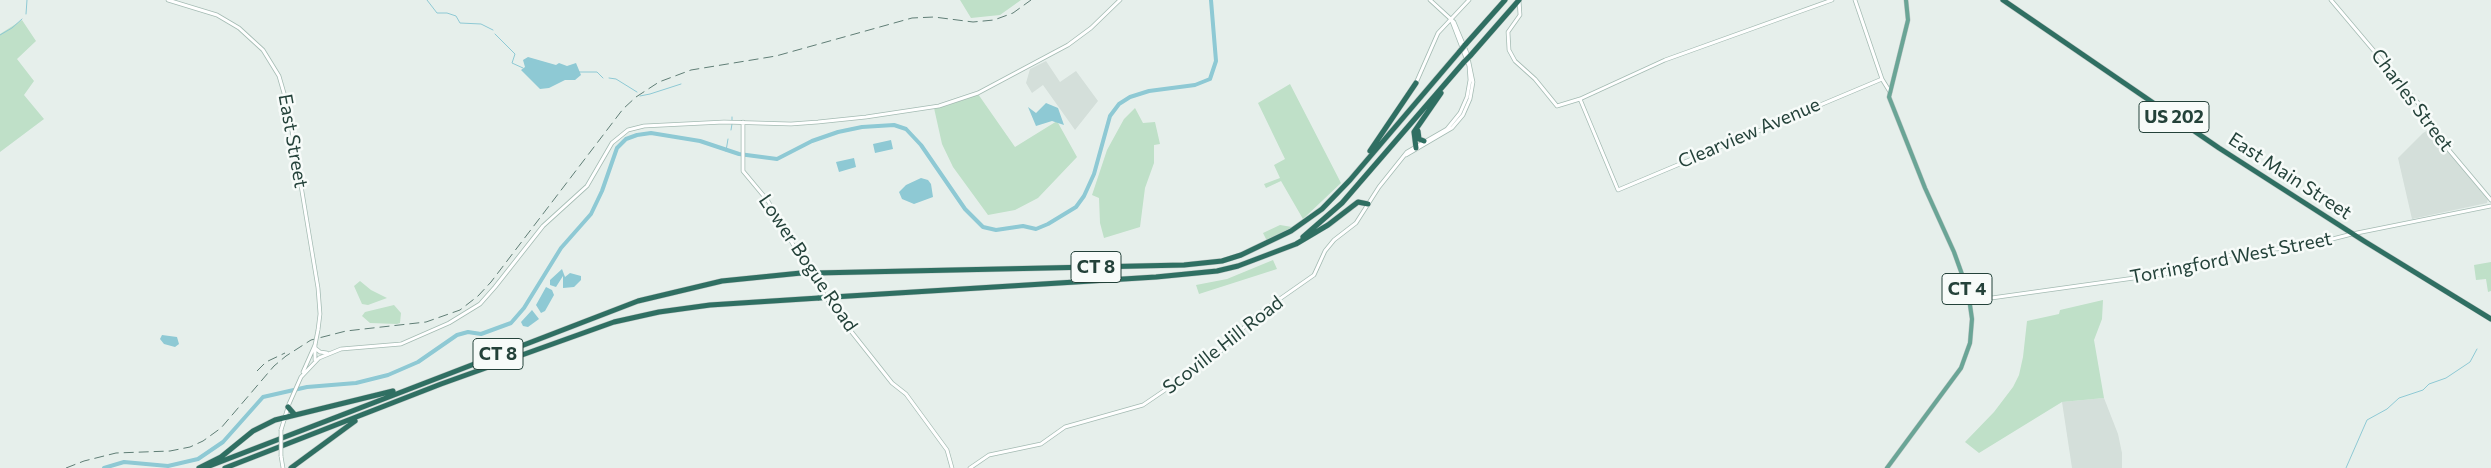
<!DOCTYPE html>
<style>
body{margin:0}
canvas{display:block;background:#e6efeb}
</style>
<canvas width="2491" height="468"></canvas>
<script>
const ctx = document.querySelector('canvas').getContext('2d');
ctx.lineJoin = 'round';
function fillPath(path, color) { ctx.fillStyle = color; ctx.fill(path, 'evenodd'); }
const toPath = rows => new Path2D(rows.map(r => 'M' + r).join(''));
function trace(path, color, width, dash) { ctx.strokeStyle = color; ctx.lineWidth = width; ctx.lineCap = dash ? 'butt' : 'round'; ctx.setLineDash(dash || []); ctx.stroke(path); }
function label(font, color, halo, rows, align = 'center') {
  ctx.font = font + ' Commissioner,sans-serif'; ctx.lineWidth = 5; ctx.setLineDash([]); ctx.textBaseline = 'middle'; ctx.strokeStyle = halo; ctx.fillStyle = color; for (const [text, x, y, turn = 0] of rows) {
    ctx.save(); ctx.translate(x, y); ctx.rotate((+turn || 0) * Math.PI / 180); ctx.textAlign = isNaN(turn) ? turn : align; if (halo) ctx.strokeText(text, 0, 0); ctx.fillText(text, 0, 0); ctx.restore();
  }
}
fillPath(toPath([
 [1046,61,1060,82,1076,71,1098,101,1075,130,1043,85,1032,93,1026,83,1030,69],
 [2430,129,2488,199,2487,203,2412,219,2398,158,2423,133],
 [2104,398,2118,434,2122,453,2122,468,2072,468,2062,402]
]), '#d4dfda');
fillPath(toPath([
 [960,0,1021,0,1000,15,971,18],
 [22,20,36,41,17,59,34,81,24,95,44,119,0,152,0,34],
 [1290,84,1341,183,1303,219,1281,181,1266,188,1264,184,1280,178,1274,165,1285,159,1258,103],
 [978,94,1015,147,1057,121,1077,157,1038,198,1015,210,988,215,953,167,942,144,934,108,946,106],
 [1135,108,1143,123,1155,122,1160,144,1154,145,1154,163,1145,188,1140,227,1104,238,1100,223,1099,198,1092,195,1107,150,1124,119],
 [1280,225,1292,227,1267,241,1263,233],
 [1273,260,1277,269,1199,294,1196,285,1227,279],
 [2491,262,2491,291,2488,292,2486,279,2476,280,2474,265],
 [360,281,371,290,387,298,368,305,362,304,354,286],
 [2103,300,2102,319,2094,340,2104,398,2062,402,1979,453,1965,442,1994,412,2013,387,2019,375,2023,357,2027,321,2059,314,2060,310],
 [394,305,401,313,400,323,397,324,370,323,362,316,365,312]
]), '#bfe0c8');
fillPath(toPath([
 [528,57,556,65,559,63,567,66,576,63,581,75,575,80,565,80,549,88,540,89,521,70,525,67,523,60],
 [1046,103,1058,108,1064,125,1052,121,1036,126,1028,107,1036,113],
 [891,140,893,149,875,153,873,144],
 [854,158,856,167,839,172,836,162],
 [921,178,928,180,931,184,933,197,914,204,902,199,899,192,906,185],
 [562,269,565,277,570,273,581,276,581,280,574,287,563,288,563,276,556,287,550,285,550,280],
 [546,287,552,290,554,295,545,311,541,313,536,305],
 [532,310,539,319,528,327,523,326,521,322],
 [162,335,177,337,179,344,175,347,164,344,160,339]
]), '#8ec9d4');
trace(toPath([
 [427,0,437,13,447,13,456,16,460,23,481,24,493,30],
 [26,14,27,0],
 [495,34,515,54,512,63,523,68],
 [0,35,12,28,22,19],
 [579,72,597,72,603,78],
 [609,78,616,79,637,92],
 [640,96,650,94,681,84],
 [732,117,732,120],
 [731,130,732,124],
 [726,151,728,139],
 [2346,468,2367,420,2387,409,2399,398,2423,390,2429,384,2446,378,2470,362,2477,349]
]), '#8ec9d4', 1);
trace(toPath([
 [104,468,124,462,168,466,198,459,223,442,263,397,307,387,356,383,388,375,418,362,457,335,468,332,481,334,511,323,524,308,561,248,591,214,602,191,617,148,626,139,637,135,651,133,700,141,739,154,777,159,812,141,838,132,862,127,894,125,906,129,921,145,965,209,983,227,996,230,1023,226,1036,229,1048,224,1076,207,1084,196,1094,174,1110,116,1119,104,1130,97,1149,91,1195,85,1210,79,1216,61,1211,0]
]), '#8ec9d4', 4);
const secondary = toPath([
 [168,0,217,15,239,28,263,50,279,76,288,107,318,288,320,314,318,330],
 [1519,0,1520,15,1508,32,1509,50,1515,61,1535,79,1557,106,1580,99,1665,60,1832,0],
 [1855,0,1882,79,1890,92],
 [2331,0,2418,103,2438,137,2491,200],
 [1416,83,1438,33,1469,0],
 [1580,99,1618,190,1882,79],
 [743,122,743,171,768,201,806,267,835,311,892,383,906,394,947,450,952,468],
 [1406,155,1452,128,1463,115,1470,99,1473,82,1467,53,1454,22,1430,0],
 [1970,301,2170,273,2235,254,2309,245,2352,234,2491,206],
 [315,346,315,360],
 [315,348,320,352,327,353],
 [303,372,315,345],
 [281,430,289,404,301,377,319,358,341,349,401,344,449,323,480,304,495,287,543,226,587,186,612,143,628,130,644,126,724,122,791,124,818,122,866,117,939,106,978,93,1068,45,1091,28,1120,0],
 [281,456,283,468],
 [970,468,989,455,1041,444,1065,427,1143,405,1218,354,1254,317,1314,275,1325,251,1334,240,1356,223,1379,187,1407,152,1447,129,1460,113,1467,97,1470,80,1469,66,1451,19]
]);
const primary = toPath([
 [1887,468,1961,368,1970,343,1972,319,1968,291,1954,252,1925,188,1889,97,1908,20,1906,0]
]);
const highway = toPath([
 [2003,0,2219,148,2364,241,2491,319],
 [1465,45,1505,0],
 [1470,56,1519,0],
 [1418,131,1419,139,1424,141],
 [1416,148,1414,132,1441,93],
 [1370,151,1416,83],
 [1303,237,1342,203,1464,62],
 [816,273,1184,265,1222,261,1241,255,1291,231,1322,209,1350,180,1460,51],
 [833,297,1156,277,1217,271,1238,266,1296,244,1328,225,1358,202,1368,204],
 [288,407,295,415],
 [199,468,221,457,253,431,275,420,393,391],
 [204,468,638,301,722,281,801,273],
 [225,468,441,384,614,322,659,312,710,305,819,298],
 [291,468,355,421]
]);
trace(secondary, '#a4bbb3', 4.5);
trace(primary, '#c2cac8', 5);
trace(highway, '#c2cac8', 6);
trace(secondary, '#fff', 3);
trace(primary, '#6aa596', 4);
trace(highway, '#2f6f62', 5);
trace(toPath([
 [257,371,266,362,285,353],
 [66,468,84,461,116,453,170,451,190,447,203,441,221,428,274,366,286,356,311,340,346,331,426,322,460,310,478,296,491,282,623,109,636,97,659,82,691,70,776,56,912,18,934,17,973,22,994,20,1013,13,1031,0]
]), '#5f7d75', 1, [10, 5]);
const secondaryBridge = toPath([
 [315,345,318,330],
 [281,456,281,430]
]);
const highwayBridge = toPath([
 [1460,51,1465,45],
 [1464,62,1470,56],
 [801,273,816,273],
 [819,298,833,297]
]);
trace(secondaryBridge, '#a4bbb3', 4.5, []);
trace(highwayBridge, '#c2cac8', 6, []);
trace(secondaryBridge, '#fff', 3);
trace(highwayBridge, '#2f6f62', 5);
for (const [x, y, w] of [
 [2174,117,70],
 [1096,267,50],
 [1967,289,50],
 [498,354,50]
]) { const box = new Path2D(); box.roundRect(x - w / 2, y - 15.5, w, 31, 4); ctx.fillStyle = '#f7fbf9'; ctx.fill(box); trace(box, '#24423a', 1); }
label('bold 18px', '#24423a', null, [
 ["US 202",2174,117],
 ["CT 8",1096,267],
 ["CT 4",1967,289],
 ["CT 8",498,354]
]);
label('19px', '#24423a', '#f7fbf9', [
 ["Charles Street",2412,100,53],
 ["Clearview Avenue",1749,133,-23],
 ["East Street",293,141,80],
 ["East Main Street",2290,176,33],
 ["Torringford West Street",2231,258,-11],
 ["Lower Bogue Road",808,263,56],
 ["Scoville Hill Road",1223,345,-38]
]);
</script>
